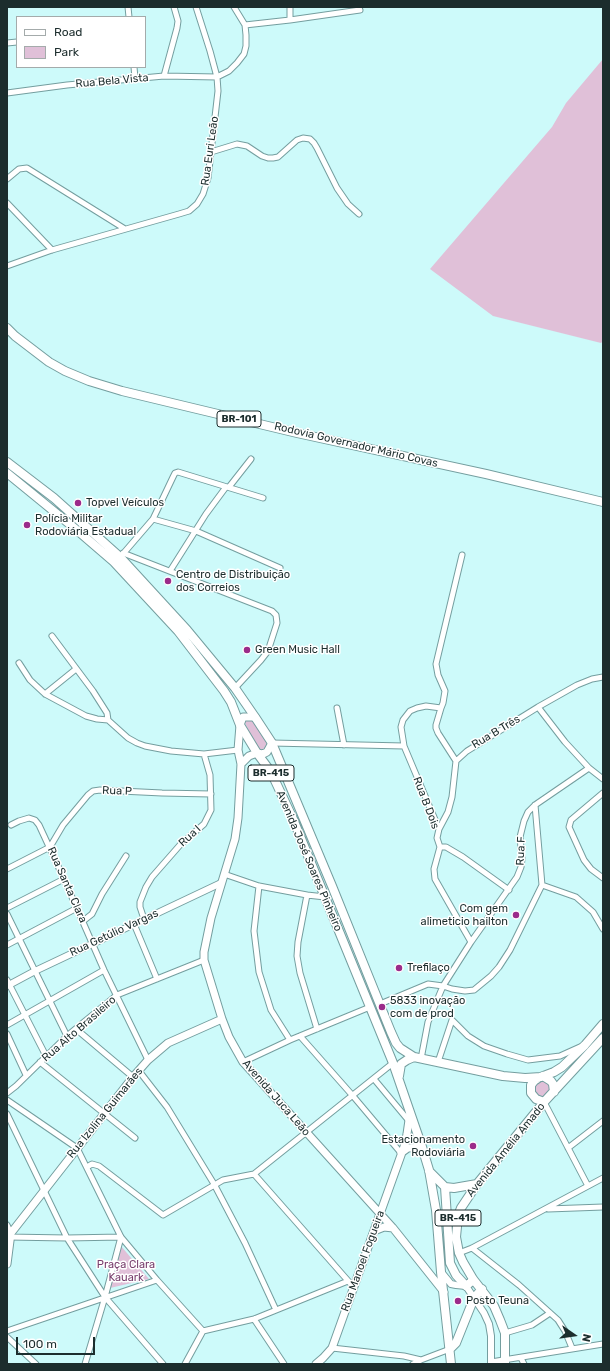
<!DOCTYPE html>
<meta charset="utf-8">
<style>
body{margin:0}
#map{position:relative;width:610px;height:1371px;overflow:hidden;background:#cdfafa;font-family:Rubik,sans-serif}
canvas{display:block}
.frame{position:absolute;inset:0;border:8px solid #1c2d2d;pointer-events:none}
.legend{position:absolute;left:16px;top:16px;width:130px;height:52px;box-sizing:border-box;background:#fff;border:1px solid #a4abab;margin:0;padding:5px 7px;list-style:none;font-size:12px;color:#1c2d2d}
.legend li{display:flex;align-items:center;gap:8px;height:20px}
.legend b{width:20px;border:1px solid #a4abab}
.north{position:absolute;left:554px;top:1315px;width:40px;height:40px;-webkit-text-stroke:3px #fff;paint-order:stroke;rotate:103deg;font-size:11px;font-weight:700;line-height:16px;text-align:center;color:#1c2d2d}
.north::after{content:'';display:block;margin:auto;width:14px;height:18px;background:#1c2d2d;clip-path:polygon(50% 0,100% 100%,50% 72%,0 100%)}
.scale{position:absolute;left:16px;top:1337px;width:79px;height:18px;box-sizing:border-box;border:2px solid #1c2d2d;border-top:0;padding-left:5px;font-size:12px;line-height:14px;white-space:nowrap;color:#1c2d2d;-webkit-text-stroke:3px #fff;paint-order:stroke}
</style>
<div id="map">
<canvas width="610" height="1371"></canvas>
<div class="frame"></div>
<ul class="legend">
<li><b style="height:5px;background:#fff"></b>Road</li>
<li><b style="height:11px;background:#e0c0d8"></b>Park</li>
</ul>
<div class="north">N</div>
<div class="scale">100 m</div>
</div>
<script>
const ctx = document.querySelector('canvas').getContext('2d');
ctx.lineJoin = 'round';
function fillPath(path, color) { ctx.fillStyle = color; ctx.fill(path, 'evenodd'); }
const toPath = rows => new Path2D(rows.map(r => 'M' + r).join(''));
function trace(path, color, width, dash) { ctx.strokeStyle = color; ctx.lineWidth = width; ctx.lineCap = dash ? 'butt' : 'round'; ctx.setLineDash(dash || []); ctx.stroke(path); }
function label(font, color, halo, rows, align = 'center') {
  ctx.font = font + ' Rubik,sans-serif'; ctx.lineWidth = 3; ctx.setLineDash([]); ctx.textBaseline = 'middle'; ctx.strokeStyle = halo; ctx.fillStyle = color; for (const [text, x, y, turn = 0] of rows) {
    ctx.save(); ctx.translate(x, y); ctx.rotate((+turn || 0) * Math.PI / 180); ctx.textAlign = isNaN(turn) ? turn : align; if (halo) ctx.strokeText(text, 0, 0); ctx.fillText(text, 0, 0); ctx.restore();
  }
}
fillPath(toPath([
 [603,59,603,341,601,343,493,316,430,269,552,127,566,103],
 [252,719,267,742,265,748,261,750,258,749,255,744,244,721,245,720],
 [542,1079,549,1083,550,1092,543,1097,540,1097,535,1094,533,1086],
 [121,1246,149,1279,110,1288]
]), '#e0c0d8');
const minor = toPath([
 [128,7,129,17],
 [290,7,290,20],
 [245,25,290,20,360,10],
 [7,43,17,42],
 [134,67,135,78],
 [164,76,177,28,178,21,174,7],
 [7,93,67,85,164,76,217,77,229,71,237,63,244,54,246,46,246,35,245,25,234,7],
 [211,152,237,144,247,146,262,156,268,158,273,158,278,157,297,140,303,138,310,139,314,143,317,148,337,188,348,204,359,214],
 [7,179,19,169,27,168,125,229],
 [7,203,52,250],
 [7,266,52,250,179,214,189,211,197,204,203,194,208,178,218,91,217,77,210,51,196,7],
 [229,487,251,459],
 [153,519,196,531,280,568],
 [123,553,272,611,276,615,277,623,268,651,261,660,235,688],
 [122,555,153,519,173,477,175,473,178,472,263,498],
 [462,555,436,664,438,675,445,691,443,703,441,708,426,706,417,708,410,711,403,720,401,727,404,746,439,829,437,838,440,847,434,869,435,879,471,942],
 [170,571,206,514,226,487],
 [52,636,93,691,107,713,108,720],
 [19,663,30,680,45,694,86,716,97,719,108,720,128,738,137,743,145,746,171,751,204,754],
 [45,694,76,669],
 [538,707,565,742,589,768,603,779],
 [337,708,344,745],
 [441,708,436,725,436,728,438,733,456,761],
 [272,743,404,746],
 [603,793,571,820,569,827,584,860,591,869,603,878],
 [11,825,19,821,29,818,35,820,39,825,64,879,104,970,148,1060],
 [439,829,448,812,452,797,456,761,467,751,538,707,577,685,592,679,603,677],
 [440,847,446,847,463,857,509,890],
 [7,869,50,847,63,825,88,795,93,791,100,790,162,793,211,794],
 [224,874,259,886,307,895,325,897],
 [542,885,576,897,593,912,603,929],
 [259,886,254,931,259,972,271,1010,290,1040],
 [307,895,298,942,297,956,300,973,317,1029],
 [7,908,64,879],
 [7,914,67,1036],
 [144,919,140,907,140,902,146,887,152,877,180,845,204,824,211,810,210,775,204,754,238,750],
 [83,921,92,914,102,894,126,856],
 [134,924,157,979],
 [7,945,77,908],
 [7,980,46,1056],
 [380,1004,428,984,443,986,452,989,465,991,474,990,491,976,499,967,510,950,542,885,535,805],
 [7,1025,104,970],
 [76,1029,133,1077],
 [7,1034,26,1075],
 [300,1036,353,1096,401,1153],
 [421,1059,428,1022,443,986,471,942,517,877,521,867,522,859,520,837,524,821,528,812,535,805,589,768],
 [40,1062,135,1138],
 [243,1062,290,1040,370,1007],
 [438,1062,452,1020,468,1036,484,1046,507,1054,528,1060,560,1056,580,1047],
 [139,1071,167,1107,214,1184,245,1243,276,1310],
 [374,1079,409,1121],
 [7,1093,16,1086,67,1036,117,995,204,960],
 [7,1100,77,1148,121,1237,157,1280,203,1331],
 [544,1102,588,1186],
 [7,1114,67,1238,105,1297,163,1364],
 [568,1148,603,1121],
 [87,1167,92,1164,99,1166,163,1215,223,1180,254,1174,393,1063],
 [254,1174,350,1283],
 [548,1209,603,1207],
 [7,1225,11,1233],
 [8,1237,67,1238,121,1237,105,1297,85,1364],
 [472,1248,519,1285,558,1320,565,1331,572,1348],
 [459,1253,472,1248,603,1178],
 [254,1319,284,1364],
 [7,1331,157,1280],
 [203,1331,254,1319,348,1281],
 [505,1333,532,1325,550,1313],
 [7,1337,36,1364],
 [332,1348,404,1356,421,1360,450,1349],
 [521,1358,524,1364],
 [491,1362,603,1344],
 [185,1364,203,1331],
 [413,1364,421,1360]
]);
const tertiary = toPath([
 [7,986,35,971,221,883],
 [442,1273,451,1284,456,1285,466,1286,484,1313,489,1324,491,1336,491,1364]
]);
const secondary = toPath([
 [255,717,243,717,240,725,238,750,241,764,238,818,235,839,211,918,204,952,204,960,222,1019,229,1037,243,1062,393,1228,444,1292],
 [241,764,249,756,257,753,263,754,267,752,272,743],
 [401,1153,408,1148,422,1147],
 [374,1231,384,1227,393,1228],
 [7,1264,11,1233,133,1077,148,1060,168,1043,222,1019],
 [316,1364,323,1358,332,1348,405,1144,407,1134,410,1113]
]);
const primary = toPath([
 [7,462,54,498,120,557,187,630,235,688,255,717,272,743,332,886,391,1032,396,1043,400,1048,414,1057,503,1076,525,1078,541,1077,554,1072,562,1067,585,1045,603,1024],
 [7,473,78,531,114,562,178,631,224,691,231,702,240,725,257,753,271,772,293,819,393,1063,422,1147,429,1170,436,1210,441,1272,451,1364],
 [399,1076,401,1064,407,1060,414,1057],
 [543,1076,551,1081,553,1084,554,1092],
 [540,1077,534,1081,531,1085,531,1093,536,1099,544,1102],
 [429,1171,445,1187,454,1188,477,1184],
 [445,1187,450,1263,456,1275,466,1286,471,1282,473,1279],
 [450,1349,456,1343,474,1298,482,1289],
 [505,1364,505,1333,500,1320,494,1306,473,1279,463,1262,459,1253,456,1237,458,1216,461,1208,477,1184,544,1102,603,1038]
]);
const trunk = toPath([
 [7,328,15,336,49,362,65,371,89,381,122,391,297,433,486,474,603,502]
]);
trace(minor, '#749e9f', 7);
trace(tertiary, '#749e9f', 8);
trace(secondary, '#749e9f', 9);
trace(primary, '#749e9f', 10);
trace(trunk, '#749e9f', 10);
trace(minor, '#fff', 5);
trace(tertiary, '#fff', 6);
trace(secondary, '#fff', 7);
trace(primary, '#fff', 8);
trace(trunk, '#fff', 8);
for (const [x, y, r, color] of [
 [78,503,4,"#9b2b8a"],
 [27,525,4,"#9b2b8a"],
 [168,581,4,"#9b2b8a"],
 [247,650,4,"#9b2b8a"],
 [516,915,4,"#9b2b8a"],
 [399,968,4,"#9b2b8a"],
 [382,1007,4,"#9b2b8a"],
 [473,1146,4,"#9b2b8a"],
 [458,1301,4,"#9b2b8a"]
]) { const dot = new Path2D(); dot.arc(x, y, r, 0, 2 * Math.PI); ctx.fillStyle = color; ctx.fill(dot); trace(dot, '#fff', 1.5); }
for (const [x, y, w] of [
 [239,419,44],
 [271,773,46],
 [458,1218,46]
]) { const box = new Path2D(); box.roundRect(x - w / 2, y - 8, w, 16, 3); ctx.fillStyle = '#fff'; ctx.fill(box); trace(box, '#1c2d2d', 1); }
label('bold 10px', '#1c2d2d', null, [
 ["BR-101",239,419],
 ["BR-415",271,773],
 ["BR-415",458,1218]
]);
label('11px', '#1c2d2d', '#fff', [
 ["Rua Bela Vista",112,81,-5],
 ["Rua Euri Leão",210,151,-82],
 ["Rodovia Governador Mário Covas",356,445,13],
 ["Rua B Três",496,732,-31],
 ["Rua P",117,791,2],
 ["Rua B Dois",426,803,69],
 ["Rua I",190,836,-43],
 ["Rua F",521,851,-87],
 ["Avenida José Soares Pinheiro",309,861,67],
 ["Rua Santa Clara",67,885,66],
 ["Rua Getúlio Vargas",114,933,-25],
 ["Rua Alto Brasileiro",79,1029,-41],
 ["Avenida Juca Leão",276,1098,49],
 ["Rua Izolina Guimarães",105,1113,-51],
 ["Avenida Amélia Amado",506,1150,-51],
 ["Rua Manoel Fogueira",363,1261,-70]
]);
label('11px', '#1c2d2d', '#fff', [
 ["Topvel Veículos",86,503],
 ["Polícia Militar",35,519],
 ["Rodoviária Estadual",35,532],
 ["Centro de Distribuição",176,575],
 ["dos Correios",176,588],
 ["Green Music Hall",255,650],
 ["Com gem",508,909,"right"],
 ["alimeticio hailton",508,922,"right"],
 ["Trefilaço",407,968],
 ["5833 inovação",390,1001],
 ["com de prod",390,1014],
 ["Estacionamento",465,1140,"right"],
 ["Rodoviária",465,1153,"right"],
 ["Posto Teuna",466,1301]
], 'left');
label('11px', '#783e6d', '#fff', [
 ["Praça Clara",126,1265],
 ["Kauark",126,1278]
]);
</script>
